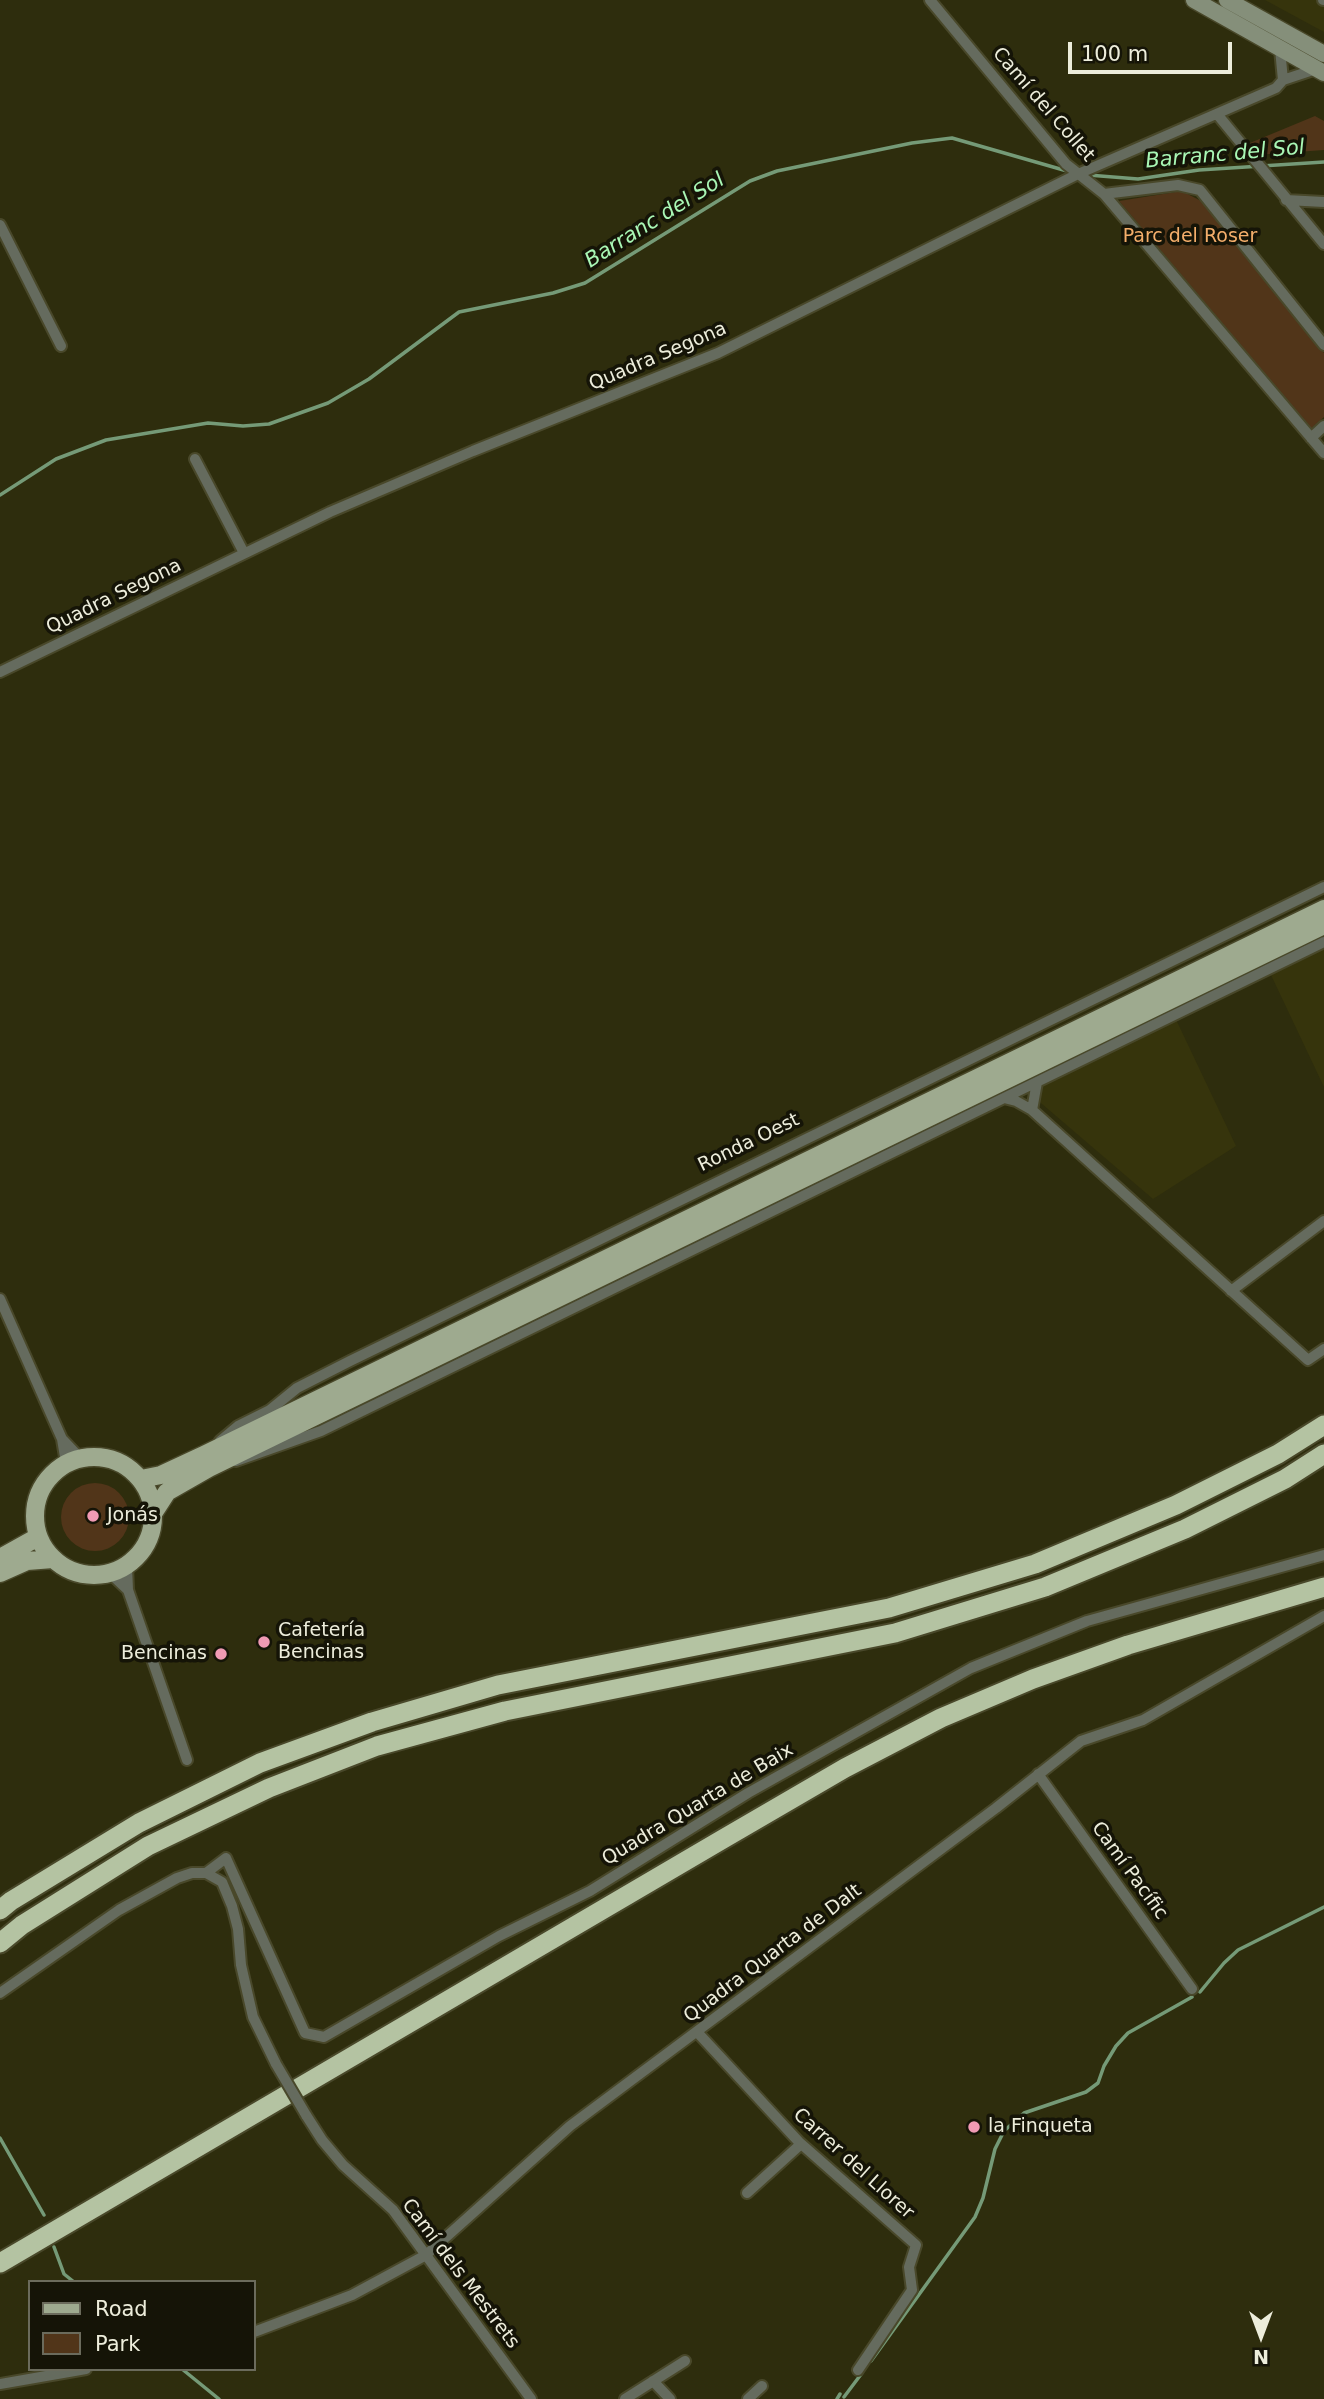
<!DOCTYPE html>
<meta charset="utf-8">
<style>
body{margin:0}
#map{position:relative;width:1324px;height:2399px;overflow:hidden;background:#2e2d0d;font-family:"DejaVu Sans",sans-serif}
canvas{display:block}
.legend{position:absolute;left:28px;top:2280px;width:228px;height:91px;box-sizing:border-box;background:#151407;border:2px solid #6b6b5c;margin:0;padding:9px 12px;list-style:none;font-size:21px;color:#ededdb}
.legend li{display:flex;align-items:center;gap:14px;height:35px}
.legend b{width:35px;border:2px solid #6b6b5c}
.north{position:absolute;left:1226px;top:2301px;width:70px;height:70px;-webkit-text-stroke:5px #151407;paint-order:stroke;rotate:180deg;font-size:19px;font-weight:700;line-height:28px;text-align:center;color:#ededdb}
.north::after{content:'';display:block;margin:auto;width:24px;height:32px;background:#ededdb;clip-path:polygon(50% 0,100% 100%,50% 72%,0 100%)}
.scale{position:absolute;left:1068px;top:42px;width:164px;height:32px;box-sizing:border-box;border:4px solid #ededdb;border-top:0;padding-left:9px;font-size:21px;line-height:24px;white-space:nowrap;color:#ededdb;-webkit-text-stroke:5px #151407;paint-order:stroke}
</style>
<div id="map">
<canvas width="1324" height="2399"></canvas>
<ul class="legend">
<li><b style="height:9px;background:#9eaa8f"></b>Road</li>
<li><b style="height:19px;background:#513519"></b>Park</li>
</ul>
<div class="north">N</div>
<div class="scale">100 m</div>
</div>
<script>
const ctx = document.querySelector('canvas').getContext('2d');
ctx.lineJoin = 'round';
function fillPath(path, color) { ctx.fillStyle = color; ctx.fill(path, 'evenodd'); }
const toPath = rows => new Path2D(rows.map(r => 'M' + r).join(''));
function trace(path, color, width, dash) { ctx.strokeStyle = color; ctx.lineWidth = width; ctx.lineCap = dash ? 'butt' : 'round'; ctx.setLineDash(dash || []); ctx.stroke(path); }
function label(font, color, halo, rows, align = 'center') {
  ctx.font = font + ' "DejaVu Sans",sans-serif'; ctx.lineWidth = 7; ctx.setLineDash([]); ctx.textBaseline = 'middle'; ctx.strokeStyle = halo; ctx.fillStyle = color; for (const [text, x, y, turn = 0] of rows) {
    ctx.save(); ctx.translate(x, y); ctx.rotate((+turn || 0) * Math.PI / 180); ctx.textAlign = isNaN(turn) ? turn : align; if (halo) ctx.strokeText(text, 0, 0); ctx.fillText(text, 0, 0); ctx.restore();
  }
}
fillPath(toPath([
 [1265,0,1324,0,1324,32],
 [1324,949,1324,1087,1271,975],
 [1171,1009,1236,1146,1153,1199,1028,1092,1029,1078]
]), '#36340c');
fillPath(toPath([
 [1315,116,1324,121,1324,150,1256,155,1245,145],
 [1182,191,1201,201,1324,353,1324,417,1311,429,1119,201],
 '61 1517a34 34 0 1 1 68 0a34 34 0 1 1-68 0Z'
]), '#513519');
trace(toPath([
 [1088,175,1138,179,1199,170,1324,162],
 [0,495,56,459,106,440,208,423,243,426,269,424,328,403,369,379,459,312,553,293,585,283,750,181,777,171,912,143,952,138,1067,171],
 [1200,1992,1224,1963,1238,1950,1324,1907],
 [0,2138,44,2215],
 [54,2247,64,2274,74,2282],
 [871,2361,975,2217,983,2198,995,2149,1004,2131,1024,2113,1086,2092,1098,2083,1104,2066,1116,2046,1128,2033,1192,1997],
 [182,2369,219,2399],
 [844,2397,862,2373],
 [837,2399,840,2394]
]), '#759a77', 3.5);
const street = toPath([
 [930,0,1066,164,1104,194,1324,453],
 [1323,0,1324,0],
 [1280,49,1283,80],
 [1217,114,1324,244],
 [1104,194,1178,185,1200,190,1324,345],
 [1286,200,1324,202],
 [0,225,61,346],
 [1311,438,1324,426],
 [195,459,244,553],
 [0,672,330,512,473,451,718,353,1078,174,1276,88,1283,80,1316,69],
 [1004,1098,1016,1101,1032,1110,1308,1360,1324,1349],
 [1032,1110,1037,1082],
 [1231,1291,1324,1221],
 [0,1299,62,1439,66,1463],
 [63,1440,80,1458],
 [220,1441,238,1426,270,1410,297,1388,350,1361,1324,887],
 [236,1461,321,1431,1324,942],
 [127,1566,128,1590,187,1760],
 [111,1574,128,1590],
 [1038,1774,1192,1989],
 [206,1873,226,1858,305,2033,324,2037,499,1936,590,1891,748,1793,971,1668,1087,1621,1324,1555],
 [0,1993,119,1910,177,1878,192,1873,206,1873,222,1882,232,1906,238,1929,241,1965,253,2017,276,2064],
 [698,2033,799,2142,916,2245,909,2267,912,2290,858,2370],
 [306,2115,322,2140,343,2165,393,2210,531,2399],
 [747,2193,801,2144],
 [254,2332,352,2295,426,2255,570,2126,996,1808,1081,1741,1143,1720,1324,1616],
 [653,2381,670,2399],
 [0,2384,86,2369],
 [625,2399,685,2361],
 [748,2399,762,2386]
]);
const secondary = toPath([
 [1194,0,1324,73],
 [1227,0,1324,54]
]);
const primary = toPath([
 '35 1516a59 59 0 1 1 118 0a59 59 0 1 1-118 0Z',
 [141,1479,161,1475,204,1455,1324,909],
 [154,1512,167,1492,209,1468,1324,925],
 [0,1558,38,1537],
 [0,1573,27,1561,53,1559]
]);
const highway = toPath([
 [0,1910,11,1901,139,1823,260,1763,372,1722,498,1685,889,1608,1035,1564,1176,1505,1278,1454,1324,1425],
 [0,1943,22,1925,148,1846,269,1788,377,1746,505,1711,895,1633,1045,1587,1185,1529,1285,1479,1324,1454],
 [0,2263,723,1839,845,1768,941,1718,1033,1679,1128,1645,1324,1587]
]);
trace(street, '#49482a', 14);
trace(secondary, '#49482a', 19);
trace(primary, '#49482a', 21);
trace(highway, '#49482a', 23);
trace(street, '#656b5e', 10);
trace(secondary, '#858f7a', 16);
trace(primary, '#9eaa8f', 18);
trace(highway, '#b4c3a2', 19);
const streetBridge = toPath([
 [276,2064,306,2115]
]);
trace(streetBridge, '#49482a', 14, []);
trace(streetBridge, '#656b5e', 10);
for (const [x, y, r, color] of [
 [93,1516,7,"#f09ab4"],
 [264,1642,7,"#f09ab4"],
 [221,1654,7,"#f09ab4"],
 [974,2127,7,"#f09ab4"]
]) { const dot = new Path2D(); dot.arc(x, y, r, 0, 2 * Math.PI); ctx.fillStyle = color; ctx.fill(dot); trace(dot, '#151407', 2.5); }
label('19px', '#ededdb', '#151407', [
 ["Camí del Collet",1043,105,49],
 ["Quadra Segona",658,357,-23],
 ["Quadra Segona",114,597,-26],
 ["Ronda Oest",749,1143,-26],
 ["Quadra Quarta de Baix",698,1805,-31],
 ["Camí Pacífic",1129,1871,54],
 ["Quadra Quarta de Dalt",773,1954,-37],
 ["Carrer del Llorer",853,2164,42],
 ["Camí dels Mestrets",460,2274,53]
]);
label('19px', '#f4ae6b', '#151407', [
 ["Parc del Roser",1190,237]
]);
label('19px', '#ededdb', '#151407', [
 ["Jonás",107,1516],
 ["Cafetería",278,1631],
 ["Bencinas",278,1653],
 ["Bencinas",207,1654,"right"],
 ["la Finqueta",988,2127]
], 'left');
label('italic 21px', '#a9f7b5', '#151407', [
 ["Barranc del Sol",1225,155,-5],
 ["Barranc del Sol",655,221,-32]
]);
</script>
